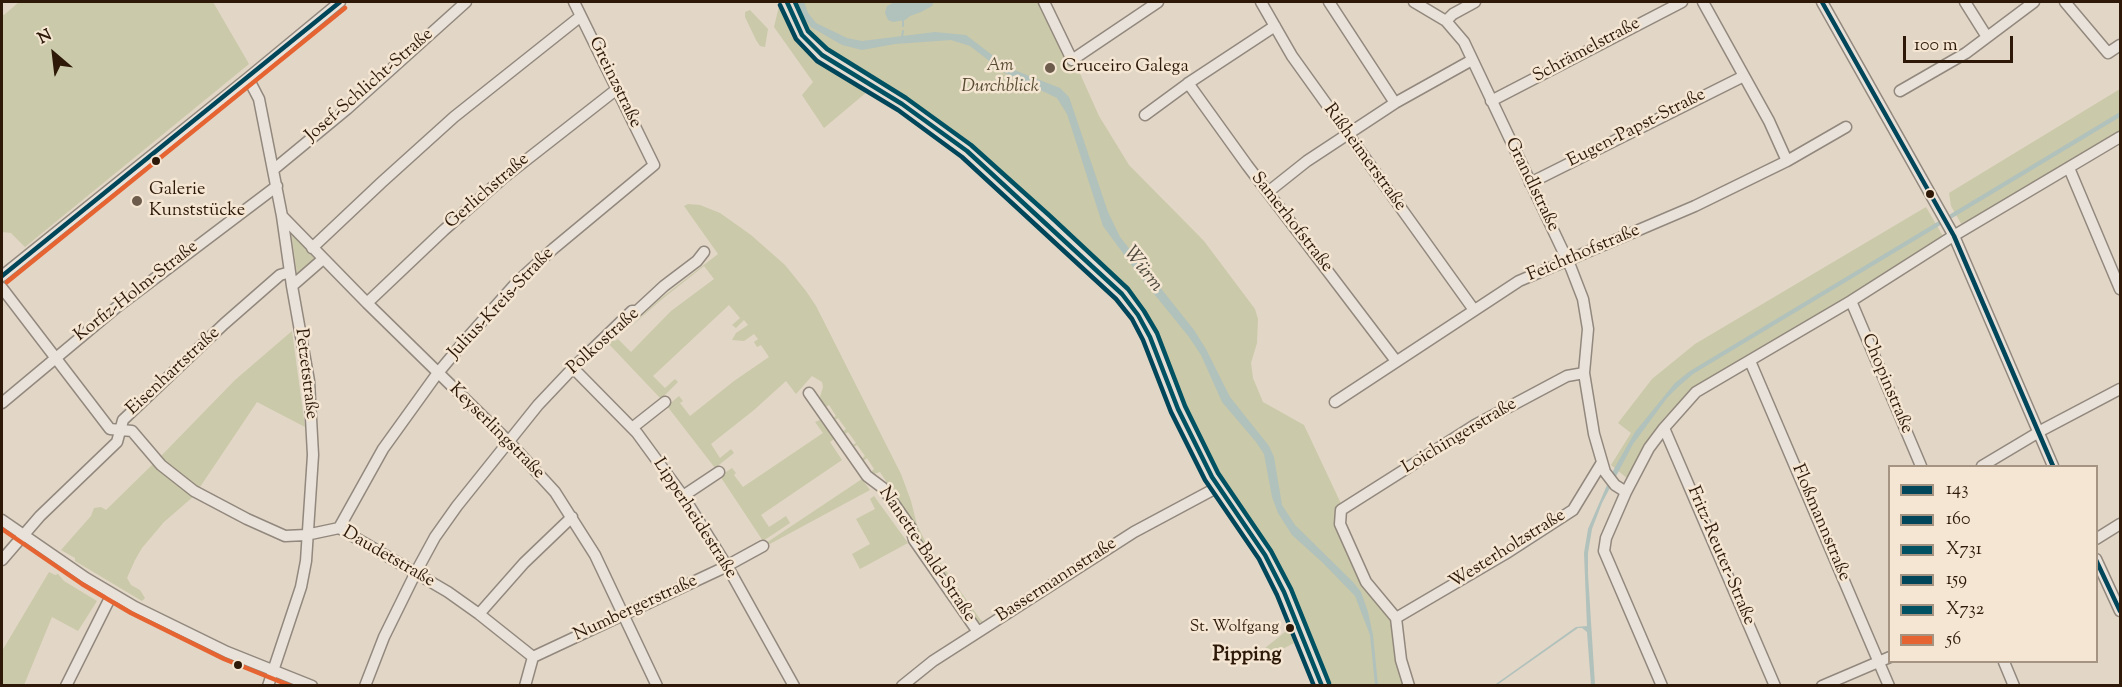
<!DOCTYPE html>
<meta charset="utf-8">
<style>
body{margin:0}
#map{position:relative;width:2122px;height:687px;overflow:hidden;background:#e2d6c6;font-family:"Sorts Mill Goudy",serif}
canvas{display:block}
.frame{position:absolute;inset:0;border:3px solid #2e1909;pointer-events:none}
.legend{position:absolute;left:1888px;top:465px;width:210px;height:198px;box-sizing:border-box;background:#f4e6d2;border:2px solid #a59482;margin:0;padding:8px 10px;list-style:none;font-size:18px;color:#2e1909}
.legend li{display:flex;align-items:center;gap:12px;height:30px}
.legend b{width:30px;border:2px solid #a59482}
.north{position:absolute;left:24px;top:24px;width:60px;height:60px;-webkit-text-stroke:4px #f4e6d2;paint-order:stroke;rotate:332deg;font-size:16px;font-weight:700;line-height:24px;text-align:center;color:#2e1909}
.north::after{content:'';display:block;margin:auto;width:21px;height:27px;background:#2e1909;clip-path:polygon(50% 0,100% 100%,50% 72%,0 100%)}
.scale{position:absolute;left:1903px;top:36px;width:110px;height:27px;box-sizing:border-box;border:3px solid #2e1909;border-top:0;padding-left:8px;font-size:18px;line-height:21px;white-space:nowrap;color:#2e1909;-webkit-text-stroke:4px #f4e6d2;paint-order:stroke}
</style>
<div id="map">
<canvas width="2122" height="687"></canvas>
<div class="frame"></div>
<ul class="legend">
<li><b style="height:8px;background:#00465a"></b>143</li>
<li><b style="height:8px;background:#00465a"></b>160</li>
<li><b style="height:8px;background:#005262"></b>X731</li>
<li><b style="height:8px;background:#00465a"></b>159</li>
<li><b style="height:8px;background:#005262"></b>X732</li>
<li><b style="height:8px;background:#e66432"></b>56</li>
</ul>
<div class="north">N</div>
<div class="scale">100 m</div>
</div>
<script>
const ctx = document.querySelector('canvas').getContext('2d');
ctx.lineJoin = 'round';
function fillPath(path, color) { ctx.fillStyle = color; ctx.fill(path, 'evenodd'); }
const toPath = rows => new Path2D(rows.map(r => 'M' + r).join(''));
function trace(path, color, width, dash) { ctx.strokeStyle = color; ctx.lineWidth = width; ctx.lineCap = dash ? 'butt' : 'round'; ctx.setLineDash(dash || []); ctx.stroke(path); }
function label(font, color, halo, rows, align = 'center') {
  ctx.font = font + ' "Sorts Mill Goudy",serif'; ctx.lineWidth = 5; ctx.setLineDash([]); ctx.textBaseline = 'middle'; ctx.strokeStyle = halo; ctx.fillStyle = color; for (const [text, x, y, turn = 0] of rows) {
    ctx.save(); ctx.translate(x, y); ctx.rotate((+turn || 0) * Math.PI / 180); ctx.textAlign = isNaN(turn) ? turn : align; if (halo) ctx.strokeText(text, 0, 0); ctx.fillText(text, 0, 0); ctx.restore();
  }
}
fillPath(toPath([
 [19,2,213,2,249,64,25,247,11,233,2,232,2,14,4,15],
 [780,2,795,32,812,53,868,91,824,128,802,95,813,82,774,27],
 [791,2,1048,2,1099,116,1129,165,1204,241,1255,309,1258,319,1257,343,1251,363,1253,378,1263,402,1304,425,1344,510,1343,523,1369,578,1398,616,1411,685,1327,685,1186,417,1153,334,1135,298,1000,175,827,53,802,25],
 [750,10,768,29,765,47,760,46,756,40,745,17,745,12],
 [2120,89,2120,132,1963,227,1951,206,1949,193],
 [688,204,700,205,720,213,751,235,785,265,806,291,816,306,901,474,911,501,917,525,925,541,980,619,983,622,977,623,918,540,904,511,905,510,891,489,889,490,886,481,880,472,874,474,870,473,874,469,867,458,862,462,860,460,865,456,857,445,852,448,851,446,856,443,848,432,843,435,841,433,846,429,838,418,833,421,832,419,836,416,829,405,824,408,820,397,823,387,822,382,812,376,796,394,786,381,754,410,711,444,720,458,731,449,734,453,715,468,667,406,679,396,683,401,680,403,690,416,734,381,769,357,761,345,757,347,754,342,758,339,754,334,744,341,732,340,736,333,748,325,744,320,736,328,732,325,740,318,729,305,653,376,665,388,675,379,678,382,661,399,607,342,612,338,615,341,618,339,631,352,671,311,714,279,704,266,661,300,625,332,660,299,718,254,684,206],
 [1926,207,1944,238,1694,389,1665,417,1642,451,1628,479,1611,465,1631,433,1618,423,1652,379,1695,344],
 [291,232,315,259,297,273],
 [292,331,305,427,257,402,194,496,164,522,142,548,135,560,127,578,131,585,140,590,145,598,142,601,75,561,75,558,61,550,91,516,94,508,101,507,106,510,153,464,156,466,163,458,161,456,235,380],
 [820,420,834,439,830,442,842,460,761,515,769,527,786,516,790,523,763,541,720,476,732,468,736,473,734,475,743,487,823,433,815,422],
 [862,479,870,490,768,545,766,543],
 [874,496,908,543,860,569,852,554,870,544,856,519,875,509,870,499],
 [49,572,55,575,58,574,64,581,97,601,78,631,52,617,24,685,2,685,2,651],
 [1290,628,1294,643,1269,656,1265,648]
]), '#cac9a9');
fillPath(toPath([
 [798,2,804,2,808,13,816,23,847,38,862,41,935,32,966,35,1009,68,1060,88,1069,97,1108,212,1120,237,1194,330,1206,349,1230,397,1269,446,1274,457,1282,505,1295,525,1353,582,1361,592,1368,612,1373,635,1378,685,1375,685,1370,635,1355,596,1322,562,1292,535,1278,513,1272,497,1264,454,1256,442,1222,402,1201,355,1189,337,1142,279,1103,226,1067,114,1057,98,1005,73,970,46,951,40,895,44,862,50,842,45,811,27,803,16],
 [895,2,934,2,932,6,921,12,910,16,905,20,893,22,888,20,885,13,887,6],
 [2120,112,2120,117,1693,374,1678,387,1667,398,1633,444,1602,503,1592,529,1588,553,1588,574,1595,685,1591,685,1587,632,1582,628,1578,628,1497,685,1493,686,1576,627,1587,626,1584,553,1588,529,1614,469,1635,432,1675,383,1690,371]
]), '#b1c1bc');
trace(toPath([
 [903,20,903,26],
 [902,37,903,31]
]), '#b1c1bc', 2);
const minor = toPath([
 [1044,2,1072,60,1158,2],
 [1261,2,1292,56,1474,310],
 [1329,2,1395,103],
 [1414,2,1446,21,1464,42,1571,268,1583,299,1588,329,1584,373,1594,434,1605,472,1615,485,1626,492],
 [1703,2,1769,121,1787,161],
 [1822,2,1954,236,2053,466],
 [1965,2,1987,37],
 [2065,2,2108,53,2120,45],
 [1446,21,1453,14,1475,2],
 [248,78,259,99,282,216,292,286,309,381,313,455,306,561,301,587,268,686],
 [1188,83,1247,165,1396,361],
 [1900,91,1966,53,2034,2],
 [1491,101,1682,2],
 [1145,115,1190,82,1275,26],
 [2069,168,2120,289],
 [273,170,347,109,466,2],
 [1530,183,1744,76],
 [1268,192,1307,161,1395,103,1472,60],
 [282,216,367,303,509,442,555,492,595,555,657,686],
 [312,248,382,182,454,117,581,16],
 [2,276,248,78,340,2],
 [292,286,323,259],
 [2,288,110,429,132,431,161,465,194,491,247,519,285,536,306,535,339,528,448,592,479,614,533,657],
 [1851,301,1921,466],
 [367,303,444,230,502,179,617,89],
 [1750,361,1889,686],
 [573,368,637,433,683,496,730,571,794,686],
 [809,393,867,476,883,488,911,528,914,540,978,632],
 [1335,402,1519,281,1695,206,1787,161,1846,127],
 [2,403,117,307,277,186],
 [632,428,665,402],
 [1664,428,1775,686],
 [1982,466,2044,429,2120,389],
 [683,496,719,472],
 [2,520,86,578,135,607,227,652,312,686],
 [339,528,383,449,437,374,468,337,517,282,553,249,654,165,574,2],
 [2096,539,2120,524],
 [2096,559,2120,611],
 [2,560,40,516,117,442,123,420,224,324,280,275,290,272],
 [479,614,524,563,572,517],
 [1396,618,1505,554,1573,510,1601,464],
 [2004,662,2014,686],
 [66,686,112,594],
 [365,686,384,637,416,572,435,537,457,506,538,405,573,368,632,311,637,311,664,286,697,261,704,252],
 [525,686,533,657,721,569,763,546],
 [902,686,933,661,1134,532,1218,487],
 [1409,686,1401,660,1396,618,1366,582,1340,524,1341,510,1475,425,1567,376,1584,373],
 [1662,686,1604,551,1606,538,1626,492,1649,448,1664,428,1696,392,1851,301,1950,238,2120,137],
 [1822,686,1890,657]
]);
const major = toPath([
 [787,2,802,35,822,55,902,104,967,151,1045,221,1122,294,1138,315,1150,337,1178,409,1212,477,1265,555,1284,592,1322,686]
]);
trace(minor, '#92887d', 13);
trace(major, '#786f65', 16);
trace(minor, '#e8e2da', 10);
trace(major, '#e4ddd4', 14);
trace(toPath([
 [2,276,340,2]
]), '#00465a', 4.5);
trace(toPath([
 [1822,2,1954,236,2053,466],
 [2096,560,2120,611]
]), '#00465a', 4.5);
trace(toPath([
 [787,2,802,35,822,55,902,104,967,151,1122,294,1138,315,1150,337,1178,409,1212,477,1265,555,1284,592,1322,686]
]), '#005262', 4.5);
trace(toPath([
 [780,5,796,39,817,61,898,110,962,157,1116,299,1132,319,1143,340,1171,412,1205,480,1259,559,1277,595,1314,686]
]), '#00465a', 4.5);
trace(toPath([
 [795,2,808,31,827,49,906,98,971,145,1050,216,1128,289,1144,311,1157,333,1185,406,1218,473,1271,551,1291,589,1329,683]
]), '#005262', 4.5);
trace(toPath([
 [7,282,345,8],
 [2,529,82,584,131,613,224,659,291,686]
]), '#e66432', 4.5);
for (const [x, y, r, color] of [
 [1050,68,6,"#6d5b4b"],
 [156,161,5,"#2e1909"],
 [1930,194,5,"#2e1909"],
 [137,201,6,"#6d5b4b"],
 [1290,628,5,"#2e1909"],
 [238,665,5,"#2e1909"]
]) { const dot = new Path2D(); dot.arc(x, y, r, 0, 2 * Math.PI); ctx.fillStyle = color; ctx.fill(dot); trace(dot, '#f4e6d2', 2); }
label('16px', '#2e1909', '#f4e6d2', [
 ["St. Wolfgang",1279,628]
], 'right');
label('18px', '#2e1909', '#f4e6d2', [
 ["Schrämelstraße",1587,51,-28],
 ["Greinzstraße",614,83,64],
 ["Josef-Schlicht-Straße",370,86,-41],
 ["Eugen-Papst-Straße",1637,129,-27],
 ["Rißheimerstraße",1364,158,54],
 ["Grandlstraße",1531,185,64],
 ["Gerlichstraße",488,192,-41],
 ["Samerhofstraße",1291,223,52],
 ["Feichthofstraße",1584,254,-23],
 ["Korfiz-Holm-Straße",137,292,-38],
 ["Julius-Kreis-Straße",502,304,-47],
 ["Polkostraße",604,342,-42],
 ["Eisenhartstraße",174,372,-43],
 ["Petzetstraße",305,374,83],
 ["Chopinstraße",1886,384,67],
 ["Keyserlingstraße",496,432,45],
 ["Loichingerstraße",1460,437,-31],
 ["Lipperheidestraße",694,519,57],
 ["Floßmannstraße",1820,523,67],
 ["Westerholzstraße",1508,550,-32],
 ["Nanette-Bald-Straße",926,555,56],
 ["Fritz-Reuter-Straße",1720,556,67],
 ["Daudetstraße",388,558,30],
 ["Bassermannstraße",1057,581,-33],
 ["Numbergerstraße",636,609,-25]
]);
label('italic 18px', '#574b32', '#f4e6d2', [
 ["Am",1000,67],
 ["Durchblick",1000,88]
]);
label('18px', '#2e1909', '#f4e6d2', [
 ["Cruceiro Galega",1062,68],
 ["Galerie",149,191],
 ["Kunststücke",149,212]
], 'left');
label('italic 20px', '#4f493e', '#f4e6d2', [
 ["Würm",1142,270,52]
]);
label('bold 21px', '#2e1909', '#f4e6d2', [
 ["Pipping",1247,656]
]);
</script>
